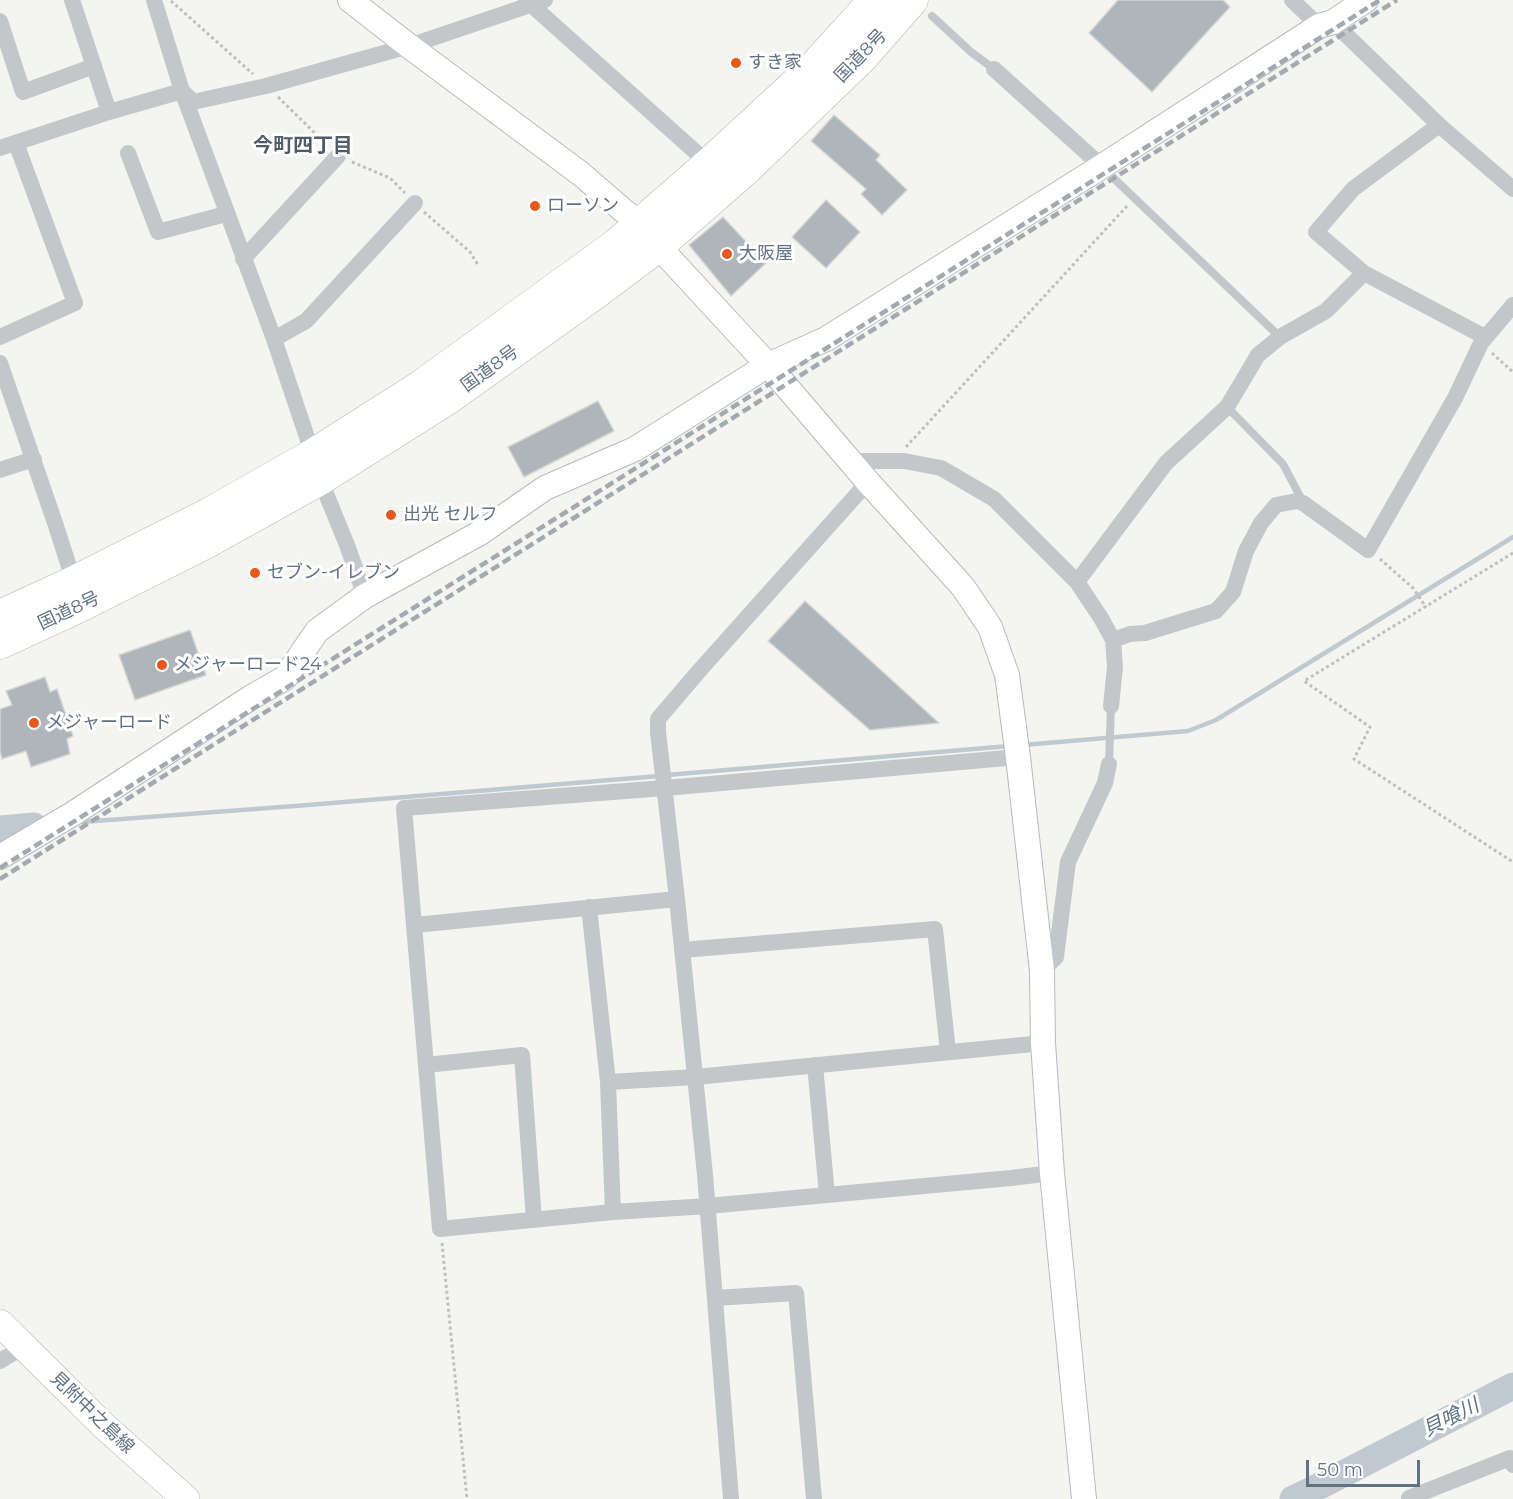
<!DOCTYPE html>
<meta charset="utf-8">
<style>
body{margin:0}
#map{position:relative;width:1513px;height:1499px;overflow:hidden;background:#f4f5f0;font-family:Montserrat,sans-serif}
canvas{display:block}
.scale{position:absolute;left:1306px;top:1460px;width:114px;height:27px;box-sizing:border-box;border:3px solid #617283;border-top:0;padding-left:8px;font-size:18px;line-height:21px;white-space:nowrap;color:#617283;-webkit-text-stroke:4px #fff;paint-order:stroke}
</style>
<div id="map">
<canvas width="1513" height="1499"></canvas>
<div class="scale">50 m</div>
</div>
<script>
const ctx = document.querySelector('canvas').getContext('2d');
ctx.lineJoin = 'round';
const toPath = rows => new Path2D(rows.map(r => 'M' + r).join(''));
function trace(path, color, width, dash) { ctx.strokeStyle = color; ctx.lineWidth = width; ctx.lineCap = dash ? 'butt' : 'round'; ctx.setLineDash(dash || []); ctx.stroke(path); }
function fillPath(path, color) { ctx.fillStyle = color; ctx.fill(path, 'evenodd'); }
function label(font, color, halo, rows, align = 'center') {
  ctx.font = font + ' Montserrat,"Noto Sans JP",sans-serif'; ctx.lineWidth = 6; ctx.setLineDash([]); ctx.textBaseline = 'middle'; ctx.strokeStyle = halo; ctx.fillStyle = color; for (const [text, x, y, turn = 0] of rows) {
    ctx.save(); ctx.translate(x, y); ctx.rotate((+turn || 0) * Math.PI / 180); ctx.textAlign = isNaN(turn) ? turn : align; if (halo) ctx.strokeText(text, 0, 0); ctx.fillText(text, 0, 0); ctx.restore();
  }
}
trace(toPath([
 [1023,745,1188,731,1216,720,1513,537],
 [667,775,1009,746],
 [82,822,308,805,659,776]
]), '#bfc9cf', 4.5);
trace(toPath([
 [0,829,34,826],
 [1293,1499,1310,1491,1513,1386]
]), '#bfc9cf', 27);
const building = toPath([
 [1118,0,1223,0,1230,7,1152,92,1089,33,1118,0],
 [834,115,880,155,876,160,907,190,882,215,861,194,866,189,811,141,834,115],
 [826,200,860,232,826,268,792,237,826,200],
 [723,217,766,263,731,296,689,245,723,217],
 [598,401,614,431,524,477,508,447,598,401],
 [805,601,939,723,870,730,768,641,805,601],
 [190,630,206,675,135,700,119,655,190,630],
 [45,677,50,692,57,689,73,736,67,739,70,754,31,767,26,751,2,759,0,751,0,709,12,705,6,691,45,677]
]);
fillPath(building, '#aeb5bb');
trace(building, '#d6d6d3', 1.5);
const secondary = toPath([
 [350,0,409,46,581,174,639,224,658,246,768,365,868,482,963,587,990,627,1007,675,1018,757,1042,971,1043,1043,1052,1173,1084,1499],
 [0,857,74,813,250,698,285,678,317,631,365,596,480,533,545,488,635,449,768,365,826,339,1101,167,1319,26,1333,22,1366,0]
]);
const primary = toPath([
 [0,1323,104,1426,186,1499]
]);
const highway = toPath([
 [0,616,74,582,209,514,313,455,420,387,616,245,709,164,812,69,875,0],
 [0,643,82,605,207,542,320,479,447,399,598,291,658,246,749,166,862,57,912,0]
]);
trace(secondary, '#b5babf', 26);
trace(primary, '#b6babe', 28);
trace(highway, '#b5b9bc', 33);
trace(toPath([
 [171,1,253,74],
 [278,97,327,145],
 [352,162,390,178,405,193],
 [424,212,470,252,478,265],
 [1492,353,1513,372],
 [906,447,1127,206],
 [1513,553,1304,681,1370,727,1354,759,1513,862],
 [1380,559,1413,588,1426,607],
 [442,1243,467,1499]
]), '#bdbfc1', 3, [3, 3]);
trace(toPath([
 [932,16,971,52,994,69],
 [1104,169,1280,337],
 [1227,407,1283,464,1303,502],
 [1109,764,1111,706]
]), '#c3c7ca', 8);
trace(toPath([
 [72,0,109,112],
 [154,0,182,91,274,339,313,455],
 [526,0,709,164],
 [1292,0,1319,26],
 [0,21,23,92,94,66],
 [1333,22,1439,125,1513,189],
 [994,69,1097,162],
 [182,91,193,102,266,86,409,46,545,0],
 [1439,125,1353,189,1316,232,1364,273,1485,337],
 [0,148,109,112,182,91],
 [128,153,158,232,226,214],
 [243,259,338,156],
 [0,337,75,303,16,143],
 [274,339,306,321,415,203],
 [0,363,55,523,74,582],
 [850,461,904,461,941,468,994,499,1077,582,1101,618,1113,640,1115,667,1111,706],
 [0,470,34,459],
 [320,479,347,545,365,596],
 [1077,582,1166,463,1227,407,1258,355,1280,337,1326,311,1364,273],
 [1113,640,1130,634,1145,633,1216,611,1233,592,1246,551,1261,523,1276,505,1297,501,1303,503,1368,550,1455,398,1481,343,1513,305],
 [1018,757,665,788,404,808,440,1229,613,1212,708,1206,1011,1178,1052,1173],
 [589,907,608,1082,613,1212],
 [415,925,677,899],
 [682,950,935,929,948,1052],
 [1042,971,1056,957,1068,862,1105,783,1109,764],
 [426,1065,522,1055,534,1220],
 [815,1065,827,1195],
 [608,1082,696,1077,1043,1043],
 [715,1298,796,1293,814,1499],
 [0,1361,23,1347],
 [1409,1498,1510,1458,1513,1465],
 [731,1499,705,1175,677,899,658,732,658,719,699,671,868,482]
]), '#c3c7ca', 16);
trace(secondary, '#fff', 24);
trace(primary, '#fff', 27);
trace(highway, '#fff', 32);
trace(toPath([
 [0,868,1380,0],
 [0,879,1397,0]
]), '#a3a9af', 4.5, [9, 4.5]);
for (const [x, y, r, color] of [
 [736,63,6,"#ee5517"],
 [535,206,6,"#ee5517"],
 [727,254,6,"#ee5517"],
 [391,515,6,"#ee5517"],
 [255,573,6,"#ee5517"],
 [162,665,6,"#ee5517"],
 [34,723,6,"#ee5517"]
]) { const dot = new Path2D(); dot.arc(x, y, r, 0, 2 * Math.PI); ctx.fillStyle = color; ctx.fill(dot); trace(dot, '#fff', 2); }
label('18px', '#617283', '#fff', [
 ["国道8号",861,56,-46],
 ["国道8号",490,369,-36],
 ["国道8号",69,611,-25],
 ["見附中之島線",92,1413,44]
]);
label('18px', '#617283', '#fff', [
 ["すき家",748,63],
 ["ローソン",547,206],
 ["大阪屋",739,254],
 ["出光 セルフ",403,515],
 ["セブン-イレブン",267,573],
 ["メジャーロード24",174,665],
 ["メジャーロード",46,723]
], 'left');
label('bold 20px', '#505c68', '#fff', [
 ["今町四丁目",303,146]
]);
label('italic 20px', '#5d7581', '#fff', [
 ["貝喰川",1451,1418,-27]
]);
</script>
